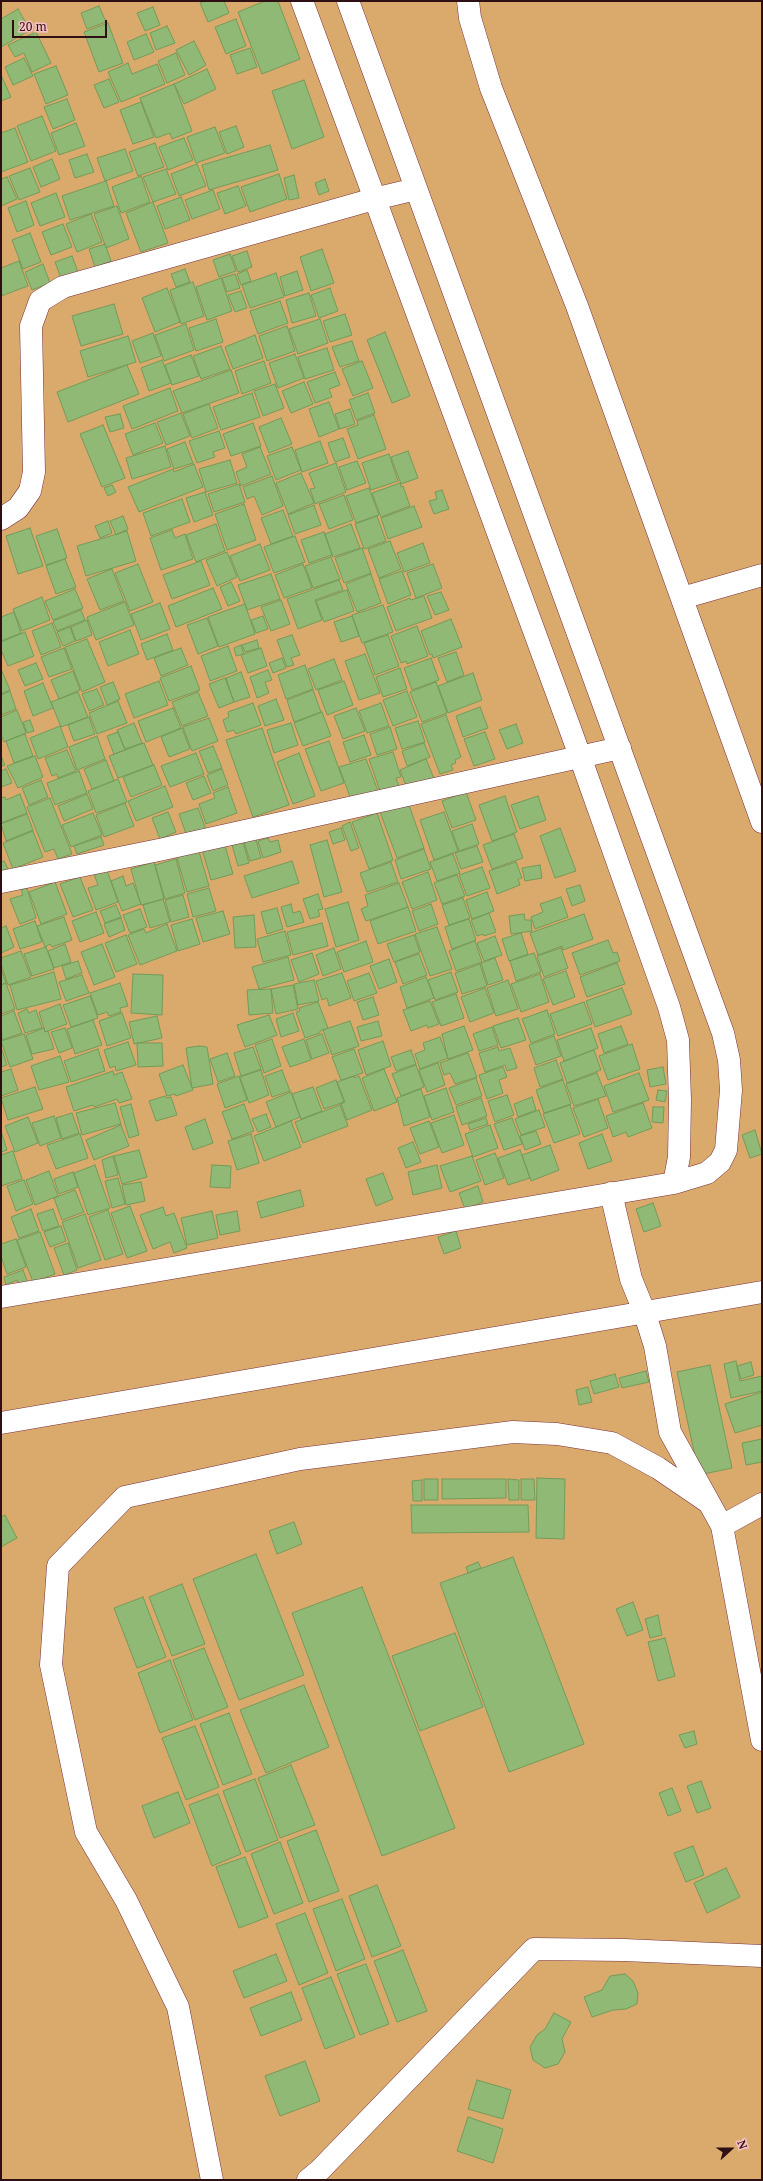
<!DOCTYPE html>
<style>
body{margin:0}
#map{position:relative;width:763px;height:2181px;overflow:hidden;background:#f6c0c3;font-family:"Noto Serif",serif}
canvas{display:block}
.frame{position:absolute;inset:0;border:2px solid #2e0f13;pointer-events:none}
.north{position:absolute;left:711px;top:2129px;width:40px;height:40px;-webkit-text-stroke:3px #f6c0c3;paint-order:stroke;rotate:69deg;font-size:11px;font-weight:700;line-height:16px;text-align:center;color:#2e0f13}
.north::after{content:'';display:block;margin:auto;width:14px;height:18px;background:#2e0f13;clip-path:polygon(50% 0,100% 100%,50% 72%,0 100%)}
.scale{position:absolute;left:12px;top:20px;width:95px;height:18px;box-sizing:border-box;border:2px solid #2e0f13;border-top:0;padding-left:5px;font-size:12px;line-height:14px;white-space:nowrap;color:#2e0f13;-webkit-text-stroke:3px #f6c0c3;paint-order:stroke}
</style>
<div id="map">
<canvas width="763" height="2181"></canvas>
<div class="frame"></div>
<div class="north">N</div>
<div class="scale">20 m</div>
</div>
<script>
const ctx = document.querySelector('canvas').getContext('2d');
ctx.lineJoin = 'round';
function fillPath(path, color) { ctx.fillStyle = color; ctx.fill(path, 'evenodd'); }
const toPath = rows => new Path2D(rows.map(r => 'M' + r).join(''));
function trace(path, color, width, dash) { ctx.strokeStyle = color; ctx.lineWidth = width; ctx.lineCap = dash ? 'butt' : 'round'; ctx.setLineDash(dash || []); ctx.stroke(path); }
fillPath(toPath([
 [1,1,762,1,762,2180,1,2180]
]), '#d9aa6c');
const building = toPath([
 [205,1,224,1,229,13,208,22,200,3,205,1],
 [265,1,278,1,300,59,262,74,238,12,265,1],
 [99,6,106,22,87,29,81,13,99,6],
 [153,7,160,25,145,31,137,13,153,7],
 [18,9,30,30,1,47,1,19,18,9],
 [236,19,246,46,226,54,215,27,236,19],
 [108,23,123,63,99,72,84,32,108,23],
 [167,26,175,43,156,50,150,33,167,26],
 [36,32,51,63,32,72,24,53,15,57,8,45,36,32],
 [146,34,154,52,134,60,127,42,146,34],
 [194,41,206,65,189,75,176,50,194,41],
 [250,48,257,67,237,74,230,55,250,48],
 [176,53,185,75,167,83,158,61,176,53],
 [24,58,33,76,13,85,5,67,24,58],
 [128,63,132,74,157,64,165,84,121,102,108,72,128,63],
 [56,66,68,95,46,104,34,74,56,66],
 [207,69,216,89,184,104,174,84,207,69],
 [1,75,11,97,1,101,1,75],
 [109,79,119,102,104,108,94,85,109,79],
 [304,80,324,137,292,149,272,91,304,80],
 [174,84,192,131,172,139,170,133,156,138,140,98,174,84],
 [67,99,75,120,53,129,44,107,67,99],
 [141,102,154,137,133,144,120,110,141,102],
 [42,116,56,151,31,161,17,126,42,116],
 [76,123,85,146,59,155,51,133,76,123],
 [236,126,244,147,227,154,219,132,236,126],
 [215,127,225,153,196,163,187,137,215,127],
 [15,128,28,162,1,172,1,133,15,128],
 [184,138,193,160,168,170,159,147,184,138],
 [155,143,164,167,138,176,129,152,155,143],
 [270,145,278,170,209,190,202,165,270,145],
 [125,149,133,171,105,181,97,158,125,149],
 [87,154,94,172,75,178,69,160,87,154],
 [52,159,60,179,41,187,33,167,52,159],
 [197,164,206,186,179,196,171,174,197,164],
 [30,168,40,192,19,200,9,176,30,168],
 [166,169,176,194,153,202,143,177,166,169],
 [279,174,287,199,250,212,241,187,279,174],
 [294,175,299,198,289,200,284,178,294,175],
 [141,176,150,202,121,213,112,187,141,176],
 [7,177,17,199,1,206,1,179,7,177],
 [325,179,329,191,319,195,315,183,325,179],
 [106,181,114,206,70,220,62,196,106,181],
 [238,186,246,206,225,214,217,193,238,186],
 [213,190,220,209,192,219,185,200,213,190],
 [56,193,65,217,40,226,31,203,56,193],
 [181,197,190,220,165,229,157,206,181,197],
 [26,201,34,225,17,232,8,208,26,201],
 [153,202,168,243,141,252,126,213,153,202],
 [117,206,129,239,106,248,94,214,117,206],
 [91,214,102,242,77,252,66,224,91,214],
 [63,224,72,247,51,255,42,232,63,224],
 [30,233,41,262,23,269,12,240,30,233],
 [105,244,111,261,95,267,89,249,105,244],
 [322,249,334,283,311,291,300,257,322,249],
 [247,251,252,267,238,272,232,256,247,251],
 [230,254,236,271,219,277,213,260,230,254],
 [72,256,78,272,61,278,55,262,72,256],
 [19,261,28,286,1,296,1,268,19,261],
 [43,264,50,283,32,290,25,272,43,264],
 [185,269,190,282,176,287,171,274,185,269],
 [247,270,251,281,241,285,237,274,247,270],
 [297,271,303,290,285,296,280,277,297,271],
 [276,273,284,297,250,308,242,285,276,273],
 [235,274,240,288,227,292,222,278,235,274],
 [221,278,232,311,207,320,196,287,221,278],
 [193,282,204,316,181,324,170,290,193,282],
 [167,288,180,322,155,332,142,298,167,288],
 [330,288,338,311,319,318,311,295,330,288],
 [241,291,247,308,235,312,228,295,241,291],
 [309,293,316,316,292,323,286,300,309,293],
 [280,301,288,323,258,334,250,311,280,301],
 [114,304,123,334,81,346,72,316,114,304],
 [345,314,352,335,330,342,323,321,345,314],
 [216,319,223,342,196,351,189,328,216,319],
 [320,319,328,343,298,354,289,329,320,319],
 [186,324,194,350,164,361,155,335,186,324],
 [287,326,295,351,267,361,259,336,287,326],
 [385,332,410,396,392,403,367,340,385,332],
 [153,333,161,356,140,363,132,341,153,333],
 [255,335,263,358,233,369,225,347,255,335],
 [128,336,136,362,88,377,80,351,128,336],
 [352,341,359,361,340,367,332,347,352,341],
 [221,346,230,369,201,379,193,356,221,346],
 [327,348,334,370,305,379,298,357,327,348],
 [295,354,304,378,278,388,269,363,295,354],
 [191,355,199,376,172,385,165,365,191,355],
 [162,360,171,383,149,391,141,368,162,360],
 [264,361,271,383,242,394,235,371,264,361],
 [362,361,373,388,353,396,342,369,362,361],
 [127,365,139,394,68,422,57,392,127,365],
 [231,370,239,393,182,413,173,391,231,370],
 [335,372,340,385,329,389,332,397,315,403,307,382,335,372],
 [304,382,313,404,291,413,282,391,304,382],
 [275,384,284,408,263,416,254,391,275,384],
 [170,388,178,411,132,429,123,406,170,388],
 [252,393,260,417,221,430,213,407,252,393],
 [368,393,375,413,356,420,349,400,368,393],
 [329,402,339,429,319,437,309,409,329,402],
 [209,404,218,428,192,438,183,414,209,404],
 [350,409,355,424,340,429,335,414,350,409],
 [181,413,190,436,166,445,157,422,181,413],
 [120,414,124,428,110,432,105,417,120,414],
 [374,415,386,449,358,459,347,429,358,425,357,421,374,415],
 [281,418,292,444,269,453,259,427,281,418],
 [155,423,163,443,133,455,125,434,155,423],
 [253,423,261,446,231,456,223,434,253,423],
 [103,425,125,478,102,487,80,434,103,425],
 [219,431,225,448,213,452,215,457,197,463,189,441,219,431],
 [343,438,350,457,335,462,328,443,343,438],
 [320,441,328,463,302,472,295,450,320,441],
 [185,442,193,463,174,469,167,449,185,442],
 [165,446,171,467,132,479,126,458,165,446],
 [260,447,271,474,241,486,236,472,247,467,242,454,260,447],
 [292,447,301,470,276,480,267,456,292,447],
 [408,451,418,478,401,484,391,457,408,451],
 [389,454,398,481,371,490,362,463,389,454],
 [230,460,237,483,206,492,199,469,230,460],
 [357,461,366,483,347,490,339,467,357,461],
 [336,463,346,492,315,504,310,489,315,488,309,473,336,463],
 [194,464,203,487,139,512,128,487,173,469,174,472,194,464],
 [301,473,314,503,288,514,276,483,301,473],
 [272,476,283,506,262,515,254,496,247,499,243,487,272,476],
 [400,483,401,487,403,486,410,506,381,517,372,493,400,483],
 [239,484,245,502,214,512,208,494,239,484],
 [112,485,116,492,108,496,104,488,112,485],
 [369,488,379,515,356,523,346,496,369,488],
 [442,490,449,509,434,514,429,501,437,499,435,492,442,490],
 [205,492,213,515,194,522,186,498,205,492],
 [344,495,353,520,329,529,319,504,344,495],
 [182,499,190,522,151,536,143,513,182,499],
 [244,504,256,540,227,550,215,514,244,504],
 [314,505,321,525,295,534,288,515,314,505],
 [414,506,422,527,388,539,381,518,414,506],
 [283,510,293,536,271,544,261,518,283,510],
 [123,516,128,529,116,535,110,521,123,516],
 [377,516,386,541,364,549,355,524,377,516],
 [108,521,112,533,100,538,95,526,108,521],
 [216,524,225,551,196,562,186,535,216,524],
 [351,524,360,548,333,557,325,534,351,524],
 [30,528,43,566,18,574,6,536,30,528],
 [57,529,67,558,46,565,36,536,57,529],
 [172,530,175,538,185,534,193,559,161,570,150,538,172,530],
 [127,531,136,561,86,576,77,546,127,531],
 [324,532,332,555,309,563,301,540,324,532],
 [295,536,305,562,274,573,264,547,295,536],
 [390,541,401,569,379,578,368,549,390,541],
 [423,543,430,563,404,572,397,553,423,543],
 [260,544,270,570,240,581,230,556,260,544],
 [362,548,371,573,344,583,335,558,362,548],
 [227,552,237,577,217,586,206,560,227,552],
 [331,557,340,579,313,588,305,566,331,557],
 [65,559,76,587,56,594,46,566,65,559],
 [201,561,210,585,172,599,163,575,201,561],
 [138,564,153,602,130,611,115,573,138,564],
 [303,564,312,588,284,598,275,575,303,564],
 [433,564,442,588,416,598,407,573,433,564],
 [112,569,124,601,100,610,87,579,112,569],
 [402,571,411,595,388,604,379,579,402,571],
 [271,574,280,599,247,610,238,585,271,574],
 [371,574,381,603,357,612,346,584,371,574],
 [339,580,343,590,315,600,322,620,298,629,287,599,339,580],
 [231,582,240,601,228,606,220,587,231,582],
 [213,588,222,609,176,627,168,606,213,588],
 [75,589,83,608,53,620,45,601,75,589],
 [347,590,354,611,324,622,316,601,347,590],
 [441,592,449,610,435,615,427,596,441,592],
 [424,596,432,618,396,631,387,607,410,598,411,600,424,596],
 [42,597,50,620,22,631,13,609,42,597],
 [281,600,290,624,271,631,261,607,281,600],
 [125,602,134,625,96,640,87,617,125,602],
 [160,603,170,629,141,640,131,614,160,603],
 [245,604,255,634,219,647,208,617,245,604],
 [383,605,393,632,362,643,352,615,383,605],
 [81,610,85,620,57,631,53,621,81,610],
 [14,612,21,633,1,641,1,617,14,612],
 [263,616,268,629,256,633,251,620,263,616],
 [352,616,359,636,341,642,334,622,352,616],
 [207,618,218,646,198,654,187,625,207,618],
 [451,619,462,647,433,658,432,654,430,655,421,631,451,619],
 [87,620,92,635,76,641,71,627,87,620],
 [52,623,61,647,41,655,32,631,52,623],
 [417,626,428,656,407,664,406,661,401,663,391,636,417,626],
 [70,627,75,641,63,646,57,632,70,627],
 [130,630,139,654,108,666,99,642,130,630],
 [25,632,34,656,8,666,1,650,1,642,25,632],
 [167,634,173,650,147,660,141,644,167,634],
 [292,635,300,655,291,658,294,665,287,667,277,640,292,635],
 [388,635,399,666,375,675,364,643,388,635],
 [87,639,105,682,82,692,65,647,87,639],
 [257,640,259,648,245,652,242,645,257,640],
 [241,645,244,654,236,656,234,648,241,645],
 [228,646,237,671,210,681,201,656,228,646],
 [64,648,72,669,49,677,41,657,64,648],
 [181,648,188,665,161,676,154,658,181,648],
 [261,648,267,666,248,673,241,655,261,648],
 [456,652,464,675,447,682,438,658,456,652],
 [365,654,380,693,359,700,345,661,365,654],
 [282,658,286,668,273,673,269,663,282,658],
 [431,658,439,680,412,690,404,668,431,658],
 [334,659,342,680,316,690,308,669,334,659],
 [36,663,43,679,25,686,18,670,36,663],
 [305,665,313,689,286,699,278,675,305,665],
 [191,666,200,690,169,701,160,678,191,666],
 [400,668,407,689,383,697,376,677,400,668],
 [1,669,10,690,1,694,1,669],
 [268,670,272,680,265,682,269,693,257,698,250,677,268,670],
 [73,671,80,690,59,699,51,680,73,671],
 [241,672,250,697,234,702,226,678,241,672],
 [473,673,482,700,448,713,438,686,473,673],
 [225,678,234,702,219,708,209,684,225,678],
 [159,681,168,705,134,718,125,694,159,681],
 [344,681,353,705,327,715,318,690,344,681],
 [113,682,120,699,107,705,100,687,113,682],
 [436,682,447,713,422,722,410,692,436,682],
 [43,683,53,708,33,716,24,691,43,683],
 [97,689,104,705,89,711,82,694,97,689],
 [313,690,321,712,294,722,287,700,313,690],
 [10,691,16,709,1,715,1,695,10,691],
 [407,691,417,717,393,726,383,700,407,691],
 [78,692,88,717,61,727,51,702,78,692],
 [198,692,208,716,182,726,172,702,198,692],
 [276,699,284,720,265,726,258,706,276,699],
 [118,701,127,723,97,734,89,713,118,701],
 [253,703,261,725,236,734,234,730,227,732,223,720,229,717,228,712,253,703],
 [381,703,389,726,367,733,359,711,381,703],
 [480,707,488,728,463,737,456,716,480,707],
 [173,708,181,728,146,742,138,721,173,708],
 [356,708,365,731,343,739,334,716,356,708],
 [17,710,26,733,4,742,1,735,1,717,17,710],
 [322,712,331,736,303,746,294,723,322,712],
 [446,715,461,757,455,760,456,763,451,765,453,770,440,774,421,724,446,715],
 [89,717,95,734,74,741,68,725,89,717],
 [209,718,218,741,192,751,183,727,209,718],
 [30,720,34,731,27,733,23,722,30,720],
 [418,721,425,742,402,749,395,728,418,721],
 [134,723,142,743,125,749,117,730,134,723],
 [291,723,298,745,274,753,267,730,291,723],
 [516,724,523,743,507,749,499,730,516,724],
 [60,726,68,747,38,759,30,738,60,726],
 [390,727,397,749,377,755,370,734,390,727],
 [182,728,190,749,169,757,161,737,182,728],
 [262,728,289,805,253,817,226,740,262,728],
 [118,732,125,750,114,754,107,736,118,732],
 [485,732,495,759,474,766,464,739,485,732],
 [25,734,33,756,14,763,6,741,25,734],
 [364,735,371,755,350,762,343,742,364,735],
 [97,736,105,759,77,770,69,747,97,736],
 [329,741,344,783,321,791,305,749,329,741],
 [144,743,153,765,118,778,109,756,144,743],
 [424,743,430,757,407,766,402,751,424,743],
 [213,746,222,768,208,773,199,751,213,746],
 [67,750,76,771,58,778,57,774,52,776,45,758,67,750],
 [393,752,401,777,396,778,400,788,381,794,369,759,393,752],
 [196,753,204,774,170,787,161,766,196,753],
 [299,753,315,796,293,804,277,762,299,753],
 [1,756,5,765,1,766,1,756],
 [35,756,43,777,18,788,7,766,35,756],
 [366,759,378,791,352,802,339,767,366,759],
 [426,759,435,781,408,791,400,770,426,759],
 [106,760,114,781,92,789,84,769,106,760],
 [154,765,162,785,131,797,123,777,154,765],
 [6,769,12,783,1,787,1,771,6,769],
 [222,769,228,785,213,791,207,775,222,769],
 [79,771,87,793,55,805,47,783,79,771],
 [204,776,211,793,193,800,186,783,204,776],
 [118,779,127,802,96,813,88,791,118,779],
 [41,780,48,797,29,805,22,788,41,780],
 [165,786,173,807,136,821,128,801,165,786],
 [228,787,237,813,206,824,199,804,215,798,213,793,228,787],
 [466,792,476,820,452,828,442,801,466,792],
 [20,794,27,813,1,823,1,798,5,797,6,800,20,794],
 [87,794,93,809,64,821,58,806,87,794],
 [505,796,517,832,492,841,479,805,505,796],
 [538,796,546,820,520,829,511,805,538,796],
 [50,798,72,854,58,859,54,849,45,852,27,807,50,798],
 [408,802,424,848,397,858,380,812,408,802],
 [125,803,134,826,104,837,96,815,125,803],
 [198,808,207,832,188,839,179,814,198,808],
 [168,812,176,832,160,839,152,818,168,812],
 [444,812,458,851,434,860,420,820,444,812],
 [93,813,102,835,71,847,62,825,93,813],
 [377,813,393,860,369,869,352,822,377,813],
 [27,814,33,830,6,841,1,824,27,814],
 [350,822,359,848,351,851,342,826,350,822],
 [472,824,479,844,459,851,452,831,472,824],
 [341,828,345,840,333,844,329,832,341,828],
 [560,828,576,871,555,878,540,836,560,828],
 [33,831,43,857,13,869,3,843,33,831],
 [514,834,523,858,492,869,483,845,514,834],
 [101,837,104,845,77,854,74,846,101,837],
 [268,838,270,842,278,840,281,852,263,858,258,841,268,838],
 [256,839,261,858,250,861,244,842,256,839],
 [327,840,342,892,324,897,310,845,327,840],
 [224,842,233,874,211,880,202,849,224,842],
 [243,842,249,863,238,866,232,845,243,842],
 [477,846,483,862,461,869,455,853,477,846],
 [198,848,209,886,187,892,176,855,198,848],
 [424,849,431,869,401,879,395,860,424,849],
 [453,854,460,873,437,881,430,862,453,854],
 [176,859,185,893,165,899,155,865,176,859],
 [4,861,10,873,1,877,1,862,4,861],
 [292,861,299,883,252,898,244,876,292,861],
 [154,862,164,899,141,905,131,869,154,862],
 [391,862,398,882,367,892,360,873,391,862],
 [516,862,522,878,518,879,520,885,497,894,489,871,516,862],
 [540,865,542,878,525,881,522,868,540,865],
 [482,867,490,888,467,896,459,875,482,867],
 [107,870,118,902,96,910,88,888,98,885,94,874,107,870],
 [428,872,437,900,412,909,402,882,428,872],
 [457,875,465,896,442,904,434,883,457,875],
 [123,876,126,886,133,883,141,904,122,911,111,881,123,876],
 [80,877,93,910,73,917,60,884,80,877],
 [55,882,67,914,41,924,29,892,55,882],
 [399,883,408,907,366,921,361,909,368,906,365,895,399,883],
 [580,885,585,901,572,906,566,889,580,885],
 [27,888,36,918,20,924,10,899,23,895,21,890,27,888],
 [209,888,216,911,193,917,187,894,209,888],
 [487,892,494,911,472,919,466,900,487,892],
 [318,894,323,909,318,910,320,916,310,919,303,899,318,894],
 [183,895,189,917,171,922,165,900,183,895],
 [561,897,568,917,535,929,531,917,543,912,540,904,561,897],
 [463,898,470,918,449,925,442,905,463,898],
 [163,899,170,922,150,928,143,905,163,899],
 [348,902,359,940,336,947,325,909,348,902],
 [291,904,293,913,300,911,304,922,287,927,281,907,291,904],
 [431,904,438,924,419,931,412,911,431,904],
 [116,905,121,917,105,923,100,911,116,905],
 [408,907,416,931,378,944,370,921,408,907],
 [277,908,283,929,267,934,261,912,277,908],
 [140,909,147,927,130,933,123,915,140,909],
 [223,911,230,934,203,942,196,918,223,911],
 [96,912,104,933,80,942,72,921,96,912],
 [489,913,496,932,484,936,483,934,477,936,471,920,489,913],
 [524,914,525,920,531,920,532,931,511,934,509,916,524,914],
 [584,914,593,939,563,950,562,946,538,955,530,933,584,914],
 [254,915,256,947,235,948,233,917,254,915],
 [64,917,72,940,52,947,50,944,45,947,37,926,64,917],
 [121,918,125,930,109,937,104,924,121,918],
 [192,919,200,944,178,951,171,925,192,919],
 [469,919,476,940,452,949,445,927,469,919],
 [35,921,42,942,20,949,13,929,35,921],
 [322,923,328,946,293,955,287,932,322,923],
 [167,924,177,951,140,965,128,935,144,929,146,933,167,924],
 [6,926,14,947,1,953,1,928,6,926],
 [437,927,452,969,430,976,415,934,437,927],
 [285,931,291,955,263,962,257,939,285,931],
 [521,933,528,954,509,961,502,939,521,933],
 [126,935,137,964,116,972,105,943,126,935],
 [414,935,420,952,394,962,387,944,414,935],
 [495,936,502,955,484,961,477,943,495,936],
 [608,940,613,953,617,952,620,961,580,975,572,953,608,940],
 [366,941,373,962,344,972,337,952,366,941],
 [475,941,482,962,456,971,449,951,475,941],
 [65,944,71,962,54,968,48,951,65,944],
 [102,944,115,977,94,985,81,952,102,944],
 [46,947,54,969,32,976,24,954,46,947],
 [334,948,341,969,323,976,316,955,334,948],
 [561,948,568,968,544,977,537,956,561,948],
 [21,951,31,977,8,985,1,964,1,958,21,951],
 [312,953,319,974,299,982,291,960,312,953],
 [534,953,541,972,516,981,510,961,534,953],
 [419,954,427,975,403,984,395,962,419,954],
 [288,957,294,980,259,989,252,967,288,957],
 [495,958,503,980,488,985,481,963,495,958],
 [389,959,397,982,379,989,370,966,389,959],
 [78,961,82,973,66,979,62,966,78,961],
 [617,963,625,984,587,997,580,977,617,963],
 [480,964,487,986,462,994,455,973,480,964],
 [1,968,6,983,1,985,1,968],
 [566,971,575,997,553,1005,543,979,566,971],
 [54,972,61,999,17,1010,10,985,54,972],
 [451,972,458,992,435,1000,428,980,451,972],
 [342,973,351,998,329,1006,327,998,322,1000,316,981,342,973],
 [369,973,377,993,354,1001,347,981,369,973],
 [133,974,163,975,162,1015,131,1013,133,974],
 [540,974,549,1002,521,1012,511,984,540,974],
 [82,975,89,993,66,1001,59,982,82,975],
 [426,977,434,998,407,1008,400,987,426,977],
 [314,980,319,1001,298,1005,294,984,314,980],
 [508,980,518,1009,496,1016,487,988,508,980],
 [6,983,15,1009,1,1014,1,985,6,983],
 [120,983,128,1006,120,1008,121,1012,109,1016,107,1012,98,1015,90,993,120,983],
 [293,985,298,1009,276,1014,271,989,293,985],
 [485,988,494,1013,470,1022,461,997,485,988],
 [622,988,632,1014,595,1027,586,1001,622,988],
 [271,989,273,1013,249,1015,247,990,271,989],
 [456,994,464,1018,441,1026,432,1002,456,994],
 [90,996,98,1018,71,1027,63,1005,90,996],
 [373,997,379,1015,363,1020,357,1002,373,997],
 [430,1001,439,1024,428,1028,427,1025,411,1031,403,1010,430,1001],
 [318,1002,328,1028,320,1031,320,1033,305,1038,296,1012,300,1011,299,1008,318,1002],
 [584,1002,592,1024,558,1036,550,1014,584,1002],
 [60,1004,67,1024,45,1032,39,1012,60,1004],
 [27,1009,29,1013,36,1010,42,1028,25,1033,18,1013,27,1009],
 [547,1010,555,1034,531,1043,522,1019,547,1010],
 [14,1011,22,1033,2,1040,1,1016,14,1011],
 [122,1013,131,1038,107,1046,99,1021,122,1013],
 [293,1013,299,1031,281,1037,276,1019,293,1013],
 [269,1015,277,1035,245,1047,237,1025,269,1015],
 [157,1016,162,1038,134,1044,129,1022,157,1016],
 [518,1018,526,1040,501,1048,493,1026,518,1018],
 [93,1020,102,1045,75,1054,67,1029,93,1020],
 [350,1021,359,1046,332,1055,323,1030,350,1021],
 [378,1021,382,1036,361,1041,357,1027,378,1021],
 [464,1026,473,1050,448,1059,442,1034,464,1026],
 [621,1026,628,1044,604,1053,598,1034,621,1026],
 [492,1027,498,1045,479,1051,473,1034,492,1027],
 [44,1028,45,1032,48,1031,54,1049,32,1054,26,1035,44,1028],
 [65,1028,72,1048,59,1053,51,1032,65,1028],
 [591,1028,598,1048,564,1061,557,1040,591,1028],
 [24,1034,33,1059,10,1067,1,1041,24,1034],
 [322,1034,329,1053,312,1059,306,1040,322,1034],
 [554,1036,561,1056,536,1065,529,1045,554,1036],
 [440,1037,448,1058,420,1069,415,1054,425,1050,423,1043,440,1037],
 [272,1039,281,1066,264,1073,255,1045,272,1039],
 [304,1039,311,1060,290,1067,282,1047,304,1039],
 [383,1041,391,1066,366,1075,358,1050,383,1041],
 [128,1042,136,1065,116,1071,115,1066,110,1068,104,1050,128,1042],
 [137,1043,162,1043,163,1066,138,1067,137,1043],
 [632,1044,640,1069,608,1080,599,1056,632,1044],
 [199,1046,207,1047,213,1084,192,1088,186,1048,199,1046],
 [1,1047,7,1065,1,1067,1,1047],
 [253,1047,261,1069,241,1076,234,1053,253,1047],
 [498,1047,499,1051,510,1048,517,1068,507,1071,505,1065,485,1072,479,1053,498,1047],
 [98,1049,105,1071,71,1082,64,1061,98,1049],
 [354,1049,363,1073,341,1080,332,1057,354,1049],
 [411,1050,416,1064,396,1071,391,1057,411,1050],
 [594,1050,601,1070,567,1083,560,1063,594,1050],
 [227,1053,235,1076,218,1082,210,1059,227,1053],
 [468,1053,477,1077,455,1084,450,1073,444,1075,440,1063,468,1053],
 [60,1056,69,1082,39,1090,31,1066,60,1056],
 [556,1060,563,1079,540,1087,534,1068,556,1060],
 [438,1063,445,1085,427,1092,419,1070,438,1063],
 [183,1065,193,1090,176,1096,175,1094,167,1096,159,1074,183,1065],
 [416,1065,424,1087,401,1096,392,1074,416,1065],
 [503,1067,507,1077,499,1080,503,1093,487,1099,479,1075,503,1067],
 [663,1067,666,1084,650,1087,647,1070,663,1067],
 [11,1069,18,1090,1,1096,1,1072,11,1069],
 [384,1069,397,1102,374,1111,362,1078,384,1069],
 [261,1070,269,1095,249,1103,240,1077,261,1070],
 [282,1070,290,1091,272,1097,265,1076,282,1070],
 [113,1071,114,1075,122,1072,132,1099,119,1103,117,1099,94,1107,93,1105,74,1111,66,1087,113,1071],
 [597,1073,606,1096,574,1106,566,1084,597,1073],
 [639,1073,649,1100,613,1112,604,1086,639,1073],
 [239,1076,247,1100,225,1108,217,1084,239,1076],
 [354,1076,354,1078,359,1076,372,1110,347,1120,341,1104,345,1102,337,1082,354,1076],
 [476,1078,482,1096,456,1105,449,1088,476,1078],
 [336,1080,344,1102,324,1109,316,1088,336,1080],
 [563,1080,571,1104,544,1113,536,1090,563,1080],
 [35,1087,43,1109,8,1120,1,1098,35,1087],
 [313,1087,322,1111,301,1119,292,1094,313,1087],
 [446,1088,454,1112,432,1120,424,1096,446,1088],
 [421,1089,430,1117,404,1126,397,1098,421,1089],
 [658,1090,667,1091,665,1102,656,1100,658,1090],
 [291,1092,300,1117,276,1127,266,1102,291,1092],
 [507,1095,514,1115,495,1122,488,1101,507,1095],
 [165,1096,166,1098,171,1097,177,1115,156,1121,149,1101,165,1096],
 [532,1097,536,1110,518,1117,514,1104,532,1097],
 [481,1098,487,1116,462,1125,456,1107,481,1098],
 [598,1099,608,1128,584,1137,573,1108,598,1099],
 [115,1103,121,1124,82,1135,76,1113,115,1103],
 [643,1103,652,1128,628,1137,626,1132,613,1137,606,1116,643,1103],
 [131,1104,139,1135,129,1138,120,1107,131,1104],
 [244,1104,254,1131,232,1139,222,1112,244,1104],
 [340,1105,348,1126,303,1143,295,1122,340,1105],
 [570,1105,580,1134,554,1143,543,1114,570,1105],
 [653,1107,664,1107,663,1123,652,1122,653,1107],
 [539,1110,545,1127,521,1135,515,1119,539,1110],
 [72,1113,79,1133,62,1139,56,1118,72,1113],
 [266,1114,271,1127,258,1132,252,1119,266,1114],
 [454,1115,464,1145,442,1153,431,1123,454,1115],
 [54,1116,61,1138,40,1146,32,1123,54,1116],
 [28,1117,38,1143,15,1152,5,1126,28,1117],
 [486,1118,488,1124,470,1130,468,1124,486,1118],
 [512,1118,522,1144,504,1150,494,1124,512,1118],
 [205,1119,213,1143,193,1150,185,1127,205,1119],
 [291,1121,301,1147,264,1161,254,1136,291,1121],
 [429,1121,439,1147,420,1154,410,1128,429,1121],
 [121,1125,129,1146,94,1160,86,1140,121,1125],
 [490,1125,498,1148,473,1157,465,1134,490,1125],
 [755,1130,762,1154,750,1158,742,1135,755,1130],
 [1,1131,7,1150,1,1152,1,1131],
 [536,1131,541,1144,525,1150,520,1136,536,1131],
 [80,1134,88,1158,56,1169,47,1145,80,1134],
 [251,1134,259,1163,237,1170,228,1141,251,1134],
 [602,1134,612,1161,588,1169,579,1143,602,1134],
 [413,1142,421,1162,406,1168,398,1148,413,1142],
 [550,1145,559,1170,531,1181,522,1155,550,1145],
 [139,1150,147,1177,122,1184,114,1156,139,1150],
 [520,1150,530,1178,508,1185,498,1158,520,1150],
 [13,1151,22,1179,1,1186,1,1155,13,1151],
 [495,1153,504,1178,485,1185,476,1160,495,1153],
 [113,1156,118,1175,106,1178,102,1160,113,1156],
 [472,1156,481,1181,450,1192,440,1166,472,1156],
 [95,1165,110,1208,88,1215,74,1173,95,1165],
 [212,1165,231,1166,230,1188,210,1187,212,1165],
 [437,1165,442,1188,413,1195,408,1172,437,1165],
 [49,1171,58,1196,35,1205,26,1180,49,1171],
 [73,1172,78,1187,59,1194,54,1179,73,1172],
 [383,1173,393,1199,376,1206,366,1179,383,1173],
 [118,1178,125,1204,112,1208,105,1181,118,1178],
 [24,1180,33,1204,16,1211,7,1186,24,1180],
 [141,1182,145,1201,126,1205,122,1185,141,1182],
 [478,1186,483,1202,465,1209,459,1193,478,1186],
 [75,1190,84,1212,62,1220,54,1198,75,1190],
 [300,1190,304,1206,261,1218,257,1202,300,1190],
 [653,1203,661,1226,644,1232,636,1209,653,1203],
 [130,1206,147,1251,127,1258,111,1213,130,1206],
 [163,1207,166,1216,174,1213,187,1248,174,1253,170,1242,153,1249,140,1215,163,1207],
 [31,1209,39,1231,19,1238,11,1217,31,1209],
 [53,1209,59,1226,43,1231,37,1214,53,1209],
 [108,1210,123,1254,105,1260,89,1217,108,1210],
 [212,1211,218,1238,187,1245,181,1218,212,1211],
 [237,1211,240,1231,220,1235,216,1215,237,1211],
 [85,1214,101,1260,78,1268,62,1222,85,1214],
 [61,1226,66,1241,50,1247,44,1232,61,1226],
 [456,1231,461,1248,444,1254,438,1237,456,1231],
 [40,1232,55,1274,33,1282,17,1240,40,1232],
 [16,1239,26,1267,7,1274,1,1256,1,1244,16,1239],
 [68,1243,77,1270,64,1275,54,1248,68,1243],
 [23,1270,28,1283,19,1286,17,1280,6,1285,4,1277,23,1270],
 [736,1361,740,1381,762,1376,762,1391,731,1398,724,1364,736,1361],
 [751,1362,754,1375,741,1379,737,1366,751,1362],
 [710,1365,732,1468,699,1475,677,1372,710,1365],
 [646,1371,649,1382,622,1388,619,1378,646,1371],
 [615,1374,619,1387,594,1394,590,1381,615,1374],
 [588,1387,592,1402,579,1405,576,1390,588,1387],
 [762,1392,762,1425,735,1433,725,1404,762,1392],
 [762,1439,762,1462,746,1465,742,1443,762,1439],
 [537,1478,565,1479,564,1539,536,1538,537,1478],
 [424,1479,438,1479,438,1500,424,1500,424,1479],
 [442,1479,506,1479,506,1498,442,1499,442,1479],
 [508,1479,519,1480,519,1500,509,1500,508,1479],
 [521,1479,534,1479,535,1500,521,1500,521,1479],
 [422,1480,422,1501,413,1501,412,1481,422,1480],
 [411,1505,528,1505,529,1532,412,1533,411,1505],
 [5,1515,17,1538,1,1547,1,1517,5,1515],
 [294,1522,302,1544,277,1554,269,1531,294,1522],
 [256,1554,304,1675,239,1700,193,1579,256,1554],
 [513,1557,584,1744,509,1772,440,1583,513,1557],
 [478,1562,481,1568,468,1573,466,1567,478,1562],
 [182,1584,205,1644,172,1656,149,1597,182,1584],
 [362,1587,455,1828,382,1856,292,1613,362,1587],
 [143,1597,166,1657,137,1668,114,1608,143,1597],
 [633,1602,643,1630,627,1636,616,1609,633,1602],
 [658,1615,662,1635,650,1638,645,1619,658,1615],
 [455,1633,483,1707,420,1731,392,1656,455,1633],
 [665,1638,675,1676,658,1681,648,1642,665,1638],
 [204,1648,228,1707,195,1720,173,1660,204,1648],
 [170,1660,193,1720,160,1733,138,1673,170,1660],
 [304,1685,329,1747,266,1773,240,1710,304,1685],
 [229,1713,252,1774,223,1785,200,1724,229,1713],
 [195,1726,219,1787,186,1800,162,1738,195,1726],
 [694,1731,697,1744,685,1748,679,1735,694,1731],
 [291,1765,315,1825,280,1838,258,1778,291,1765],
 [255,1779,278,1840,246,1852,223,1791,255,1779],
 [701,1781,711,1808,697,1813,687,1786,701,1781],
 [672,1788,681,1811,668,1816,659,1793,672,1788],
 [178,1792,190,1823,154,1838,142,1806,178,1792],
 [218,1794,241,1854,212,1866,189,1805,218,1794],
 [316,1830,339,1891,309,1902,287,1841,316,1830],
 [280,1842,303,1903,274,1914,251,1854,280,1842],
 [693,1846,704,1875,686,1882,674,1853,693,1846],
 [245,1857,268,1917,239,1928,216,1867,245,1857],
 [726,1868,740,1897,707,1913,694,1883,726,1868],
 [377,1885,401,1946,372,1957,349,1896,377,1885],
 [342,1899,365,1959,336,1971,313,1909,342,1899],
 [305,1913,328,1973,299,1985,276,1924,305,1913],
 [403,1950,427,2011,397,2022,374,1961,403,1950],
 [276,1954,287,1981,244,1998,233,1971,276,1954],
 [366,1964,389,2024,360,2035,337,1974,366,1964],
 [625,1974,633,1981,638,1993,637,2004,626,2009,613,2010,592,2017,584,1997,602,1990,610,1976,625,1974],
 [331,1977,355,2037,325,2049,302,1988,331,1977],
 [291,1992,302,2020,261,2036,250,2008,291,1992],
 [554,2013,571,2022,562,2039,565,2052,558,2064,545,2068,533,2060,530,2047,537,2035,545,2029,554,2013],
 [305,2061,320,2101,280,2116,265,2076,305,2061],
 [477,2080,511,2090,503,2119,468,2109,477,2080],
 [468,2117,503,2129,493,2163,457,2151,468,2117]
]);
fillPath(building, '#90b975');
trace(building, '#749b59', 1);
const minor = toPath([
 [302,1,572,734,669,1007,678,1040,680,1100,679,1157,674,1183],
 [468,1,470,18,491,88,577,306,762,822],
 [1,519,18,508,30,491,34,472,31,326,40,301,63,287,374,199,416,189],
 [682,598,762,575],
 [1,882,159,850,620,748],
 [611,1193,631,1279,644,1311,655,1346,670,1432,722,1526,762,1740],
 [1,1297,674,1183,707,1173,720,1162,726,1150,731,1090,729,1060,723,1033,348,1],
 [1,1423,762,1292],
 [722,1526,762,1504],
 [212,2180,178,2007,126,1900,86,1832,51,1665,58,1566,125,1497,300,1459,513,1432,557,1434,612,1443,658,1468,708,1502],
 [308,2180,320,2170,534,1949,624,1950,762,1956]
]);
trace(minor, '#792f3a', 23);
trace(minor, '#fff', 22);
</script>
